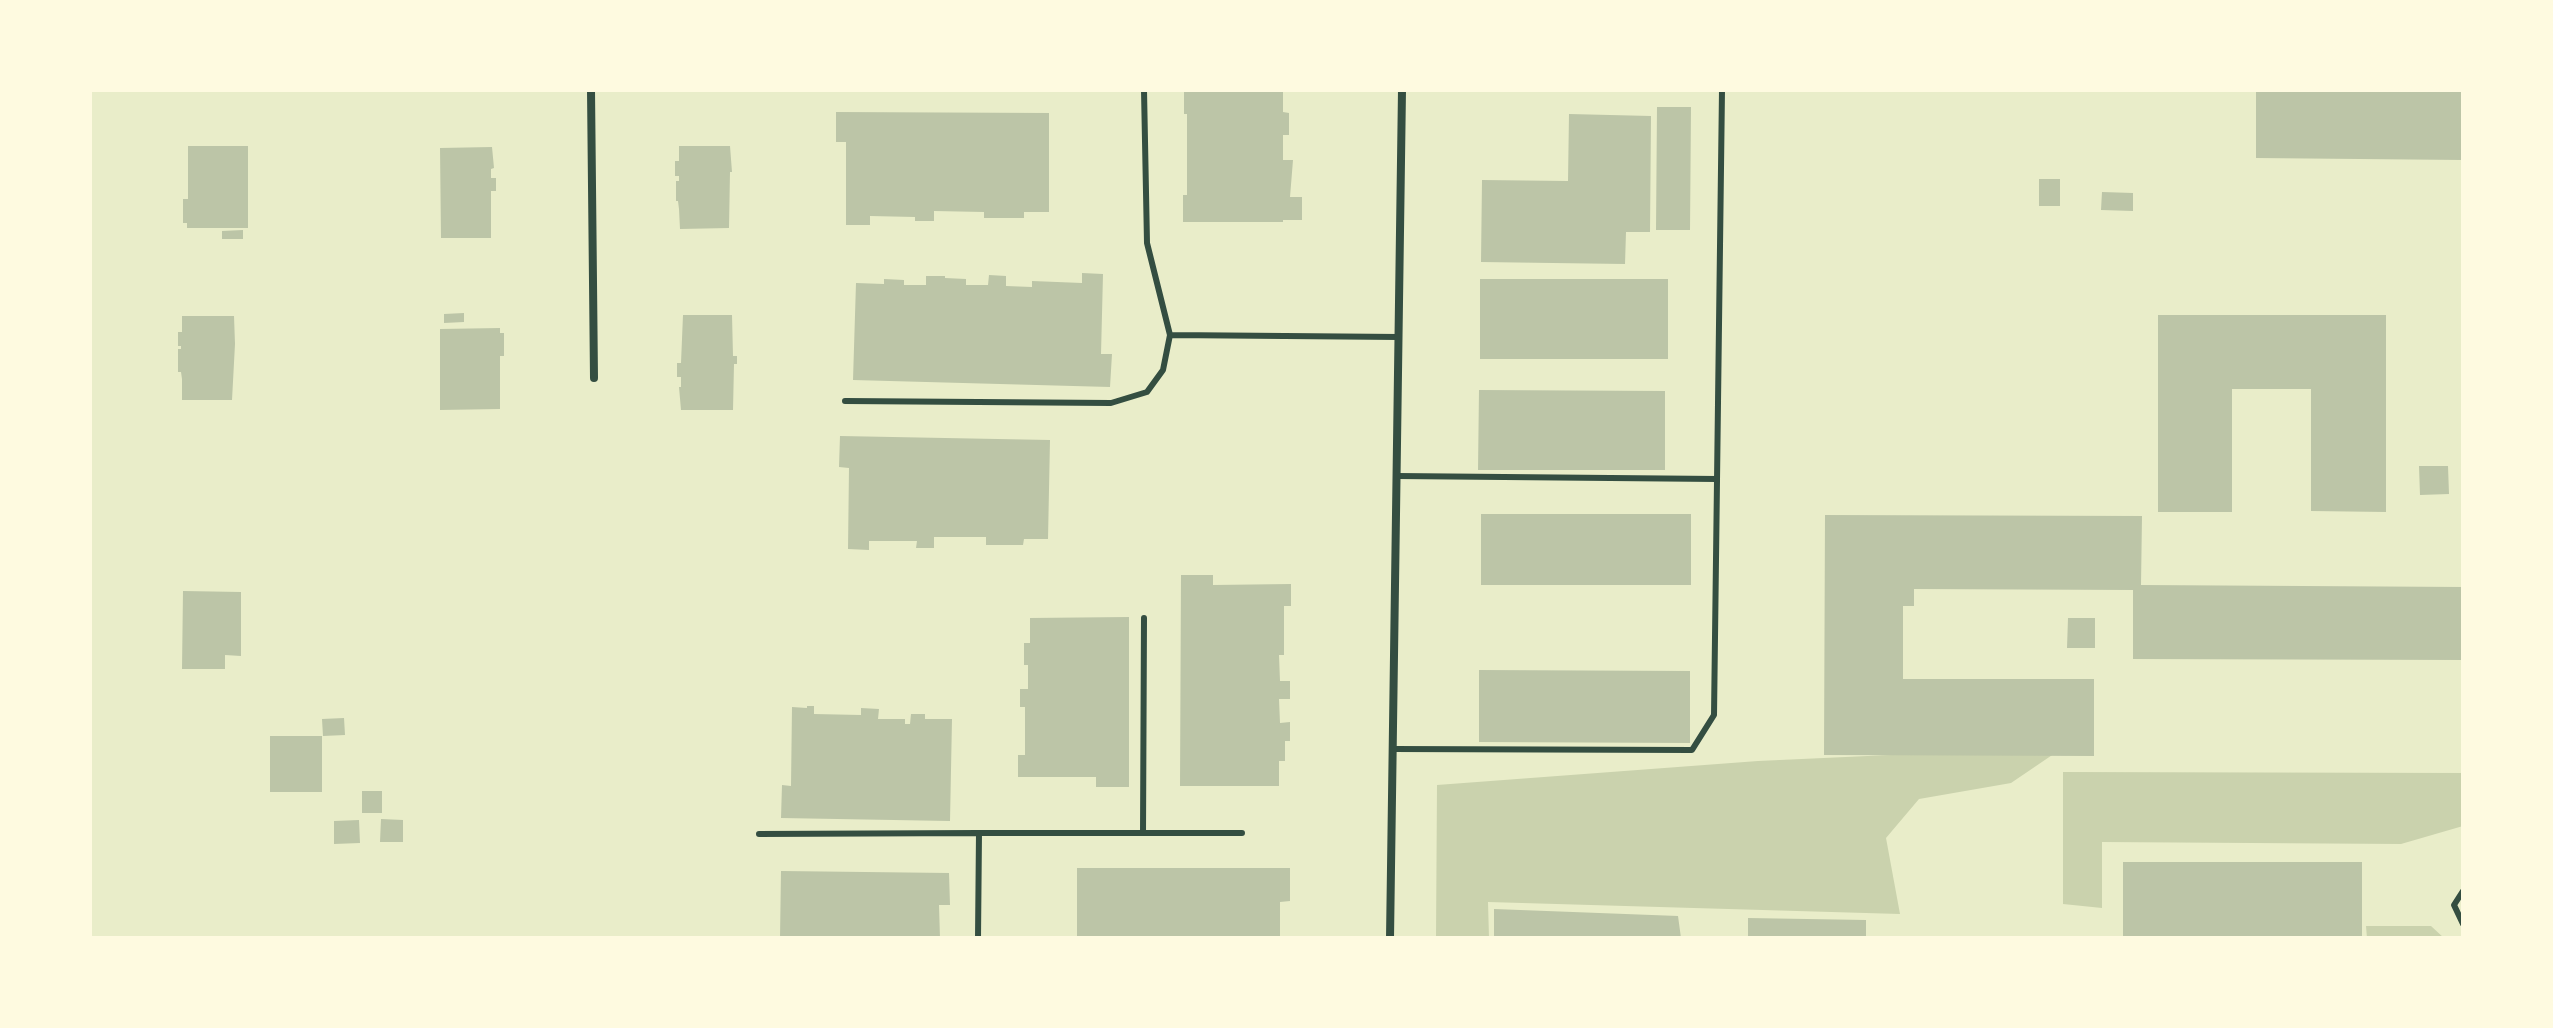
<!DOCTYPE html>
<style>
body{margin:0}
#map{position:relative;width:2553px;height:1028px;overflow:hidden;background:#e9edc9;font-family:"Source Sans 3",sans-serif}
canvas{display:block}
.frame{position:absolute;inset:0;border:92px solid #fefae0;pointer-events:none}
</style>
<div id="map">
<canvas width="2553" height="1028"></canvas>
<div class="frame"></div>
</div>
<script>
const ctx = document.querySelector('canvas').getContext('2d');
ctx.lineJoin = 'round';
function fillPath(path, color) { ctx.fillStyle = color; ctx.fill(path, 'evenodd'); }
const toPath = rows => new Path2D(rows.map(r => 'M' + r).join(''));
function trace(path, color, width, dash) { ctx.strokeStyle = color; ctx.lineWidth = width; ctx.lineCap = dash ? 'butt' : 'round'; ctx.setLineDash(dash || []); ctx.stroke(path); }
fillPath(toPath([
 [2064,747,2011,783,1919,799,1886,838,1900,914,1488,902,1489,938,1436,938,1437,785,1758,761],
 [2063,772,2463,773,2463,826,2401,844,2102,842,2102,908,2063,904],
 [2366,926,2431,926,2444,938,2367,938]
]), '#cad2ad');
fillPath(toPath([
 [1184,90,1283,90,1283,112,1289,113,1289,135,1283,135,1283,160,1293,160,1290,197,1302,197,1302,220,1283,220,1283,222,1183,222,1183,195,1187,195,1187,114,1184,114],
 [2256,90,2463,90,2463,160,2256,158],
 [1657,107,1691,107,1690,230,1656,230],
 [836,112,1049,113,1049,212,1024,212,1024,218,984,218,984,212,934,211,934,221,915,221,915,217,870,216,870,225,846,225,846,142,836,142],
 [1569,114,1651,116,1650,232,1626,232,1625,264,1481,262,1482,180,1568,181],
 [188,146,248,146,248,228,187,228,187,223,183,223,183,199,188,199],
 [679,146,730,146,732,172,730,172,729,228,680,229,679,209,678,201,676,201,676,181,679,181,679,176,675,176,675,161,679,161],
 [492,147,494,168,491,169,491,178,496,178,496,191,491,191,491,238,441,238,440,148],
 [2039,179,2060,179,2060,206,2039,206],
 [2102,192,2133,193,2133,211,2101,210],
 [243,230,243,239,222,239,222,231],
 [1082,273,1103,274,1101,354,1112,354,1110,387,853,380,856,283,884,284,884,279,904,280,904,285,926,285,926,276,945,276,945,278,966,279,966,285,988,285,989,275,1006,276,1006,286,1032,287,1032,281,1082,283],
 [1480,279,1668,279,1668,359,1480,359],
 [464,313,464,322,444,323,444,314],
 [683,315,732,315,733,356,737,356,737,364,734,364,733,410,681,410,679,387,681,387,681,377,677,377,677,363,681,363],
 [2158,315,2386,315,2386,512,2311,511,2311,389,2232,389,2232,512,2158,512],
 [182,316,234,316,235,344,232,400,182,400,182,379,181,372,178,372,178,349,181,349,181,346,178,346,178,332,182,332],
 [500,328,500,333,504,333,504,356,500,356,500,409,440,410,440,329],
 [1479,390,1665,391,1665,470,1478,470],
 [840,436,1050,440,1048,539,1024,539,1023,545,986,545,986,537,934,537,934,548,916,548,917,541,869,541,869,550,848,549,849,468,839,467],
 [2419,466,2448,466,2449,494,2420,495],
 [1481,514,1691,514,1691,585,1481,585],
 [1825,515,2142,516,2141,585,2463,587,2463,660,2133,659,2133,590,1914,589,1914,606,1903,606,1903,679,2094,679,2094,756,1824,755],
 [1181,575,1213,575,1213,585,1291,584,1291,606,1284,606,1284,655,1279,655,1280,681,1290,681,1290,699,1279,699,1280,723,1290,722,1290,741,1285,741,1285,761,1279,761,1279,786,1180,786],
 [183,591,241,592,241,656,225,655,225,669,182,669],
 [1129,617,1129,787,1096,787,1096,777,1018,777,1018,755,1025,755,1025,707,1020,707,1020,689,1028,689,1028,665,1024,665,1024,643,1030,643,1030,618],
 [2068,618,2095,618,2095,648,2067,648],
 [1479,670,1690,671,1690,743,1479,742],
 [807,706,814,706,814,714,861,715,861,708,879,709,878,719,905,719,905,724,910,724,911,714,925,714,925,719,952,719,950,821,781,818,782,785,791,786,792,707,807,708],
 [344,718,345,735,323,736,322,719],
 [270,736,322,736,322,792,270,792],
 [362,791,382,791,382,813,362,813],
 [381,819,403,820,403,842,380,842],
 [359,820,360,843,334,844,334,821],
 [2123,862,2362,862,2362,938,2123,938],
 [1077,868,1290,868,1290,901,1280,902,1280,938,1077,938],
 [781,871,949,873,950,905,939,905,940,938,780,938],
 [1494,909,1678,916,1681,938,1494,938],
 [1748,918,1866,920,1866,938,1748,938]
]), '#bcc5a7');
trace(toPath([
 [1144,90,1147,243,1170,335,1399,337],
 [845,401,1111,403,1147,392,1163,370,1170,335],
 [1397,476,1717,479],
 [1393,749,1692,750,1714,715,1722,90],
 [1143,833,1144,618],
 [759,834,979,833],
 [2463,891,2454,905,2463,924],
 [978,938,979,833,1242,833]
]), '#344e41', 6);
trace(toPath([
 [591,90,594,378],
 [1390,938,1402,90]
]), '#344e41', 8);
</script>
